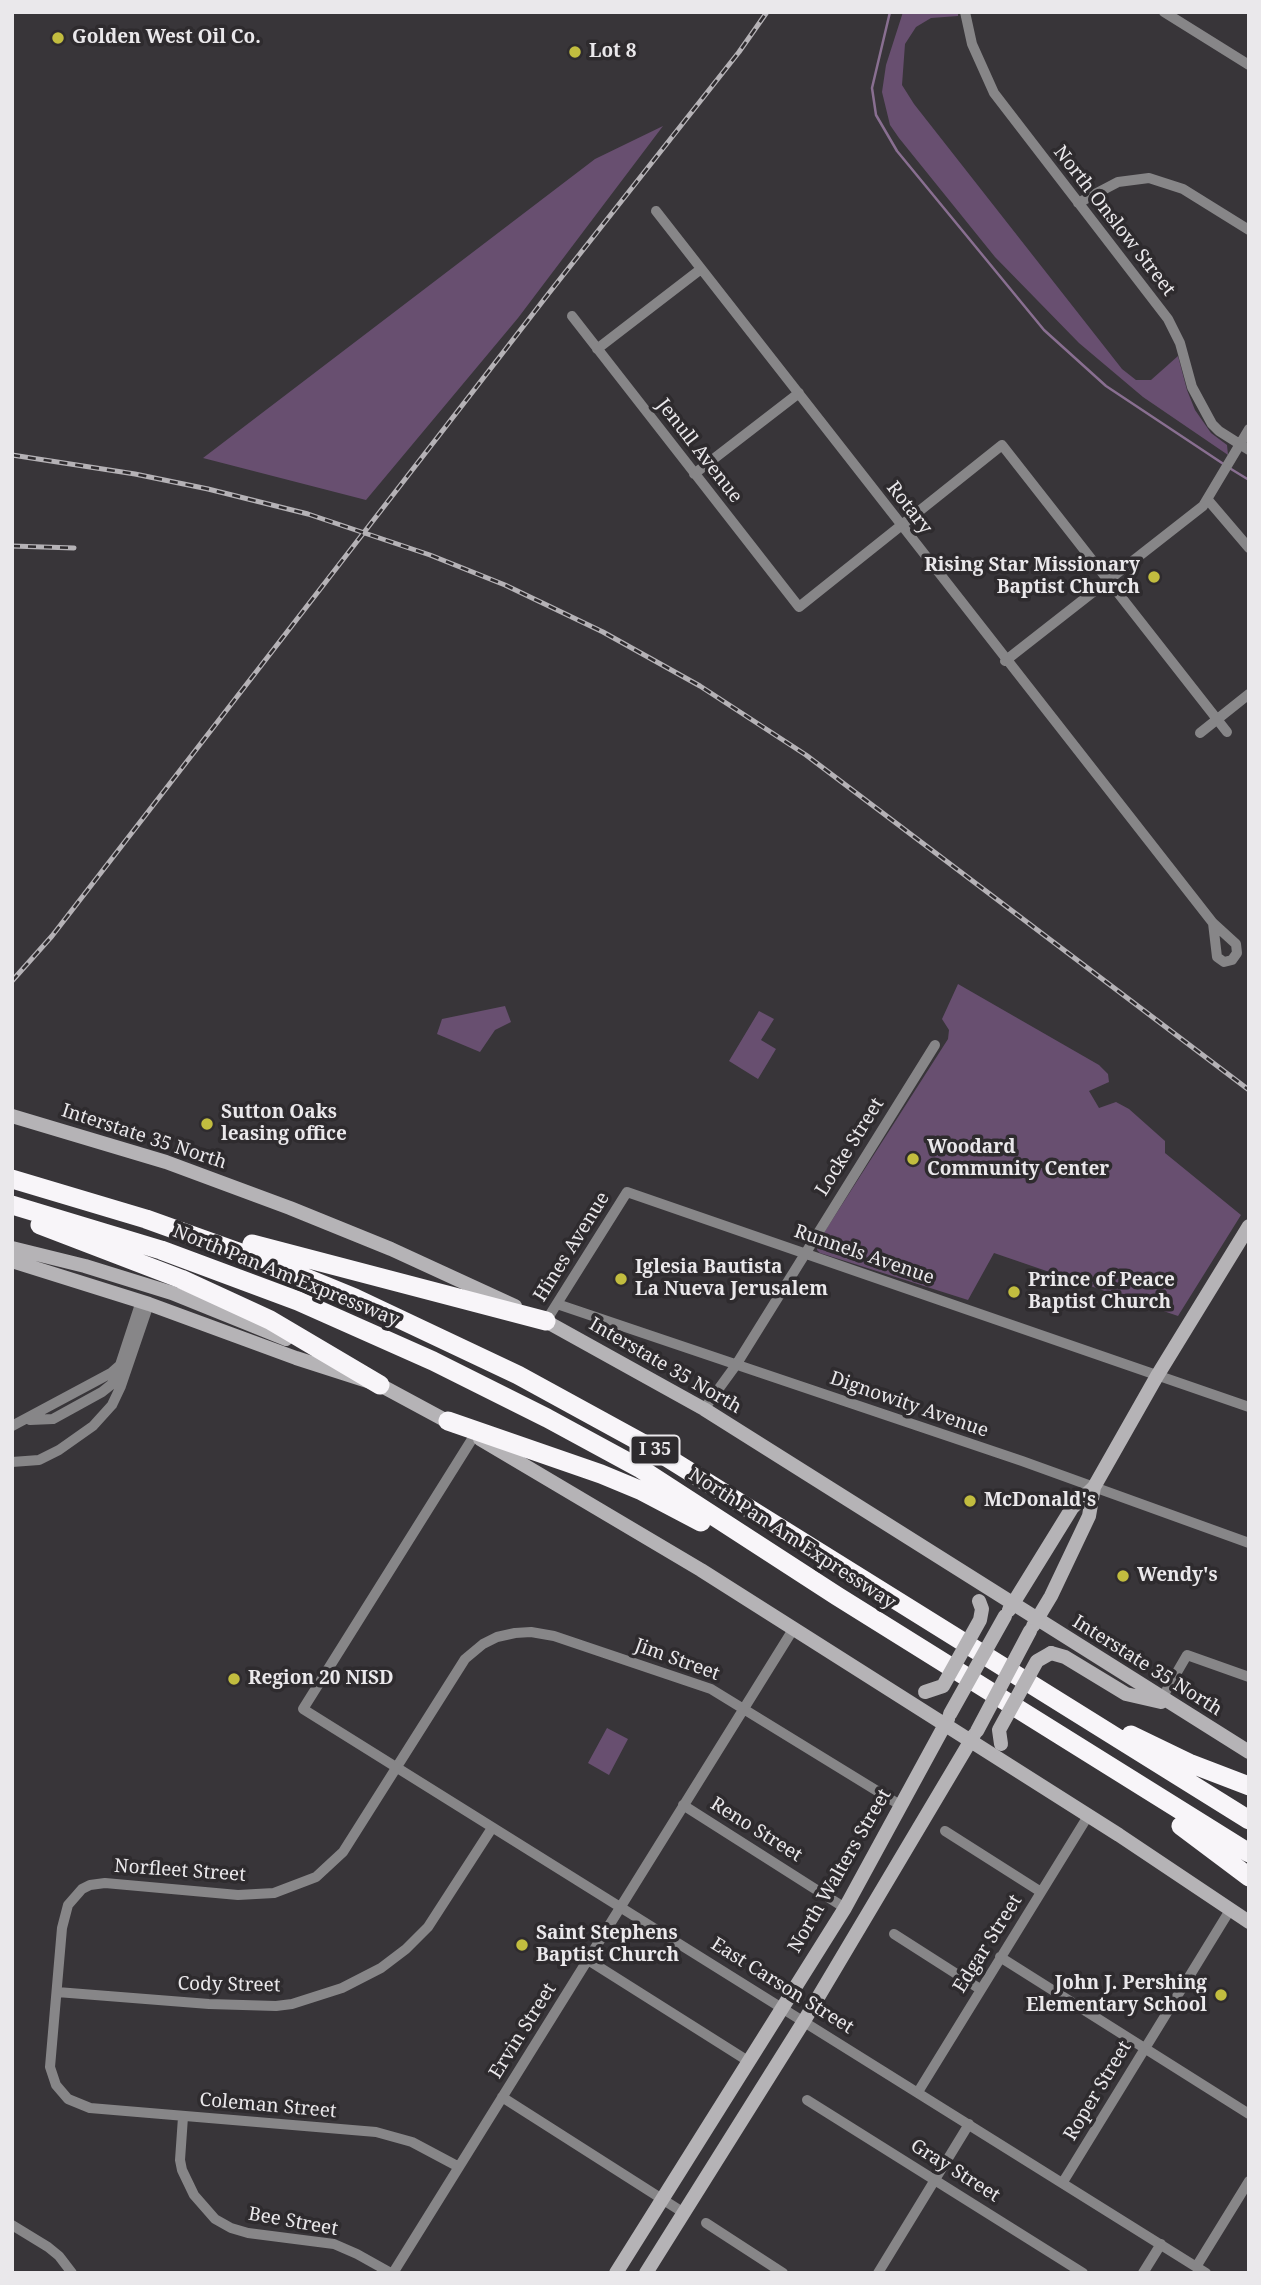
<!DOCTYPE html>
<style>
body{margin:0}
#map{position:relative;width:1261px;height:2285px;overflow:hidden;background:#383539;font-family:"Noto Serif",serif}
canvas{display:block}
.frame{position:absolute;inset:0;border:14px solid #eae8eb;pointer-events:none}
</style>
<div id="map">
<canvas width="1261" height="2285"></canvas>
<div class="frame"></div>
</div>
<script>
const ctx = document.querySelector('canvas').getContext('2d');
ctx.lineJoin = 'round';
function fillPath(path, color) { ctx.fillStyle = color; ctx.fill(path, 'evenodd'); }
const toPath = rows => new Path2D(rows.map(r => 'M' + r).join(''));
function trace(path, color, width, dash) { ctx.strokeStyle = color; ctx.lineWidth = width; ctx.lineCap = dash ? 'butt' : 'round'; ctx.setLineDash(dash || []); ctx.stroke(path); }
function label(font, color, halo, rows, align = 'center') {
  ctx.font = font + ' "Noto Serif",serif'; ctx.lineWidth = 7; ctx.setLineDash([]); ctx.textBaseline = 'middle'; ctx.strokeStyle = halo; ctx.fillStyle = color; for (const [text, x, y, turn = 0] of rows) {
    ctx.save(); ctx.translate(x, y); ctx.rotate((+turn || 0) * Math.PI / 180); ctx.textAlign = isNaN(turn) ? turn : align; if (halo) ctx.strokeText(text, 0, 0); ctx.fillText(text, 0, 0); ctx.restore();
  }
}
fillPath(toPath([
 [903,12,958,12,958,16,931,18,916,27,905,44,902,85,914,104,1122,369,1136,380,1151,380,1178,356,1187,390,1195,410,1211,433,1227,445,1228,455,1143,397,1079,343,995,257,899,138,890,125,882,92,886,65],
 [663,126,518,318,366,500,203,458,595,159],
 [958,984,1099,1065,1108,1074,1109,1082,1089,1091,1099,1108,1116,1102,1129,1109,1165,1141,1165,1153,1241,1215,1178,1316,994,1253,968,1300,820,1253,817,1250,818,1242,948,1039,949,1030,942,1019],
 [505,1006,511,1022,495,1030,480,1052,437,1034,442,1019],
 [759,1011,774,1019,761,1040,776,1049,758,1079,729,1061],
 [607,1728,628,1739,609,1775,588,1763]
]), '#684f70');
trace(toPath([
 [890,12,872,88,876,115,897,151,1044,330,1106,386,1225,465],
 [1231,469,1249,480]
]), '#896f91', 2.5);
trace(toPath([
 [965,12,972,44,994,93,1168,319,1180,343,1192,387,1212,424,1219,431,1249,450],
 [1164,12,1249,65],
 [1078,203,1118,182,1149,178,1183,189,1249,230],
 [656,211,1213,923,1236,944,1237,953,1232,960,1224,962,1217,957,1213,923],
 [572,316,799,607,1002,445,1227,732],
 [597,349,701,269],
 [694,474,799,393],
 [1208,500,1249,548],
 [1005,661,1203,506,1249,429],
 [1200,733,1249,694],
 [557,1304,1022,1461,1249,1543],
 [546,1321,627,1192,1249,1407],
 [704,1409,736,1365,935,1045],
 [30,1420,53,1419,102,1392,112,1384,119,1368],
 [12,1426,111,1373,120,1365,141,1301],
 [474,1436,303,1709,1206,2273],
 [12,1462,39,1460,59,1450,93,1426,112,1405,121,1386,149,1304],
 [1162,1698,1187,1655,1249,1677],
 [683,1805,845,1908],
 [945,1831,1041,1892],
 [894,1934,980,1989],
 [1000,1957,1249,2114],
 [588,1960,748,2061],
 [57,1992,209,2004,276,2006,292,2004,342,1988,381,1968,406,1949,428,1927,492,1828],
 [918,2092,1088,1816],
 [502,2097,684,2213],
 [807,2100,1083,2273],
 [183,2117,180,2160,182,2170,194,2195,215,2219,231,2228,248,2233,334,2244,357,2254,391,2273],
 [459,2167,412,2142,376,2132,90,2108,68,2099,56,2085,50,2067,62,1928,68,1905,82,1889,90,1885,105,1883,238,1895,274,1893,316,1877,343,1852,465,1659,483,1644,497,1637,515,1633,531,1632,554,1636,711,1689,900,1805],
 [1063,2182,1230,1910],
 [706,2223,783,2273],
 [12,2225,48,2247,59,2256,72,2273],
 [1196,2267,1249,2181],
 [393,2273,794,1628],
 [878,2273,969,2124],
 [1143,2273,1161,2244]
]), '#878688', 10);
trace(toPath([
 [12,1116,166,1162,290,1208,391,1249,515,1306],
 [12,1248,85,1266,172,1293,286,1339],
 [12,1261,149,1304,296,1358,380,1385,456,1426],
 [540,1318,704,1409,1249,1752],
 [480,1439,701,1570,1119,1835,1249,1922],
 [1009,1610,1072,1508,1094,1487,1157,1376,1249,1226],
 [1033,1626,1051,1596,1089,1516,1094,1487],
 [1051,1653,1065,1657,1126,1694,1161,1702],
 [616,2273,845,1908,948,1719],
 [646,2273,804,2021,974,1735]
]), '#b5b3b6', 14);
trace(toPath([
 [12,1179,146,1219,277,1266,355,1298,518,1375,655,1450,1249,1820],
 [12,1205,161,1250,298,1301,433,1361,547,1418,641,1469,837,1596,1249,1853],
 [40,1225,181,1279,270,1320,380,1385],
 [252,1244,546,1321],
 [448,1421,601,1474,642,1491,701,1522],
 [1131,1735,1189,1763,1249,1786],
 [1181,1826,1249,1877]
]), '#f8f5f9', 19);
const rail = toPath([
 [12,455,135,474,208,489,308,514,430,555,505,585,603,632,700,686,806,755,1249,1090],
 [12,546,74,548],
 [12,981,52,936,549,293,739,52,767,12]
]);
trace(rail, '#b5b2b6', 5);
trace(rail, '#2e2b2e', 2.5, [8]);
trace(toPath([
 [925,1692,943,1686,980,1620,982,1609,979,1601],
 [950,1714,1005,1616],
 [977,1731,1030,1631],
 [1001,1744,999,1730,1037,1661,1051,1653]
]), '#b5b3b6', 14);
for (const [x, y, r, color] of [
 [58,38,7,"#c2bd3f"],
 [575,52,7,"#c2bd3f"],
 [1154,577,7,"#c2bd3f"],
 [207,1124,7,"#c2bd3f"],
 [913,1159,7,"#c2bd3f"],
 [621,1279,7,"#c2bd3f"],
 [1014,1292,7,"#c2bd3f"],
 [970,1501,7,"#c2bd3f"],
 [1123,1576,7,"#c2bd3f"],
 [234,1679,7,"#c2bd3f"],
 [522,1945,7,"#c2bd3f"],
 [1221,1995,7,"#c2bd3f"]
]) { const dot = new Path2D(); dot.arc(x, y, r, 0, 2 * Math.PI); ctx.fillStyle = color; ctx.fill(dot); trace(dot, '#2e2b2e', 2.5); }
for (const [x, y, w] of [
 [655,1450,49]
]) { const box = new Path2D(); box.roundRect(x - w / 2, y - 14.5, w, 29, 5); ctx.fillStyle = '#2e2b2e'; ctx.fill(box); trace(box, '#eae8eb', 2); }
label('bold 18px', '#eae8eb', null, [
 ["I 35",655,1450]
]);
label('bold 19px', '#eae8eb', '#2e2b2e', [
 ["Golden West Oil Co.",72,38],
 ["Lot 8",589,52],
 ["Rising Star Missionary",1140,566,"right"],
 ["Baptist Church",1140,588,"right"],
 ["Sutton Oaks",221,1113],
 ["leasing office",221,1135],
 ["Woodard",927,1148],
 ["Community Center",927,1170],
 ["Iglesia Bautista",635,1268],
 ["La Nueva Jerusalem",635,1290],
 ["Prince of Peace",1028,1281],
 ["Baptist Church",1028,1303],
 ["McDonald's",984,1501],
 ["Wendy's",1137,1576],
 ["Region 20 NISD",248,1679],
 ["Saint Stephens",536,1934],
 ["Baptist Church",536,1956],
 ["John J. Pershing",1207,1984,"right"],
 ["Elementary School",1207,2006,"right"]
], 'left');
label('19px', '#eae8eb', '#2e2b2e', [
 ["North Onslow Street",1114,221,52],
 ["Jenull Avenue",699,451,52],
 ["Rotary",909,508,52],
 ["Interstate 35 North",144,1137,18],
 ["Locke Street",850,1147,-58],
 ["Hines Avenue",572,1247,-58],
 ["Runnels Avenue",864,1255,19],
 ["North Pan Am Expressway",286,1276,22],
 ["Interstate 35 North",665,1366,30],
 ["Dignowity Avenue",909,1405,19],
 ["North Pan Am Expressway",792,1539,33],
 ["Jim Street",677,1660,20],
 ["Interstate 35 North",1147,1666,32],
 ["Reno Street",756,1830,32],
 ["Norfleet Street",180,1871,4],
 ["North Walters Street",840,1871,-60],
 ["Edgar Street",988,1944,-58],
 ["Cody Street",229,1985,1],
 ["East Carson Street",782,1986,32],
 ["Ervin Street",523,2031,-58],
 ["Roper Street",1098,2091,-59],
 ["Coleman Street",268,2106,5],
 ["Gray Street",955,2171,32],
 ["Bee Street",293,2222,10]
]);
</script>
